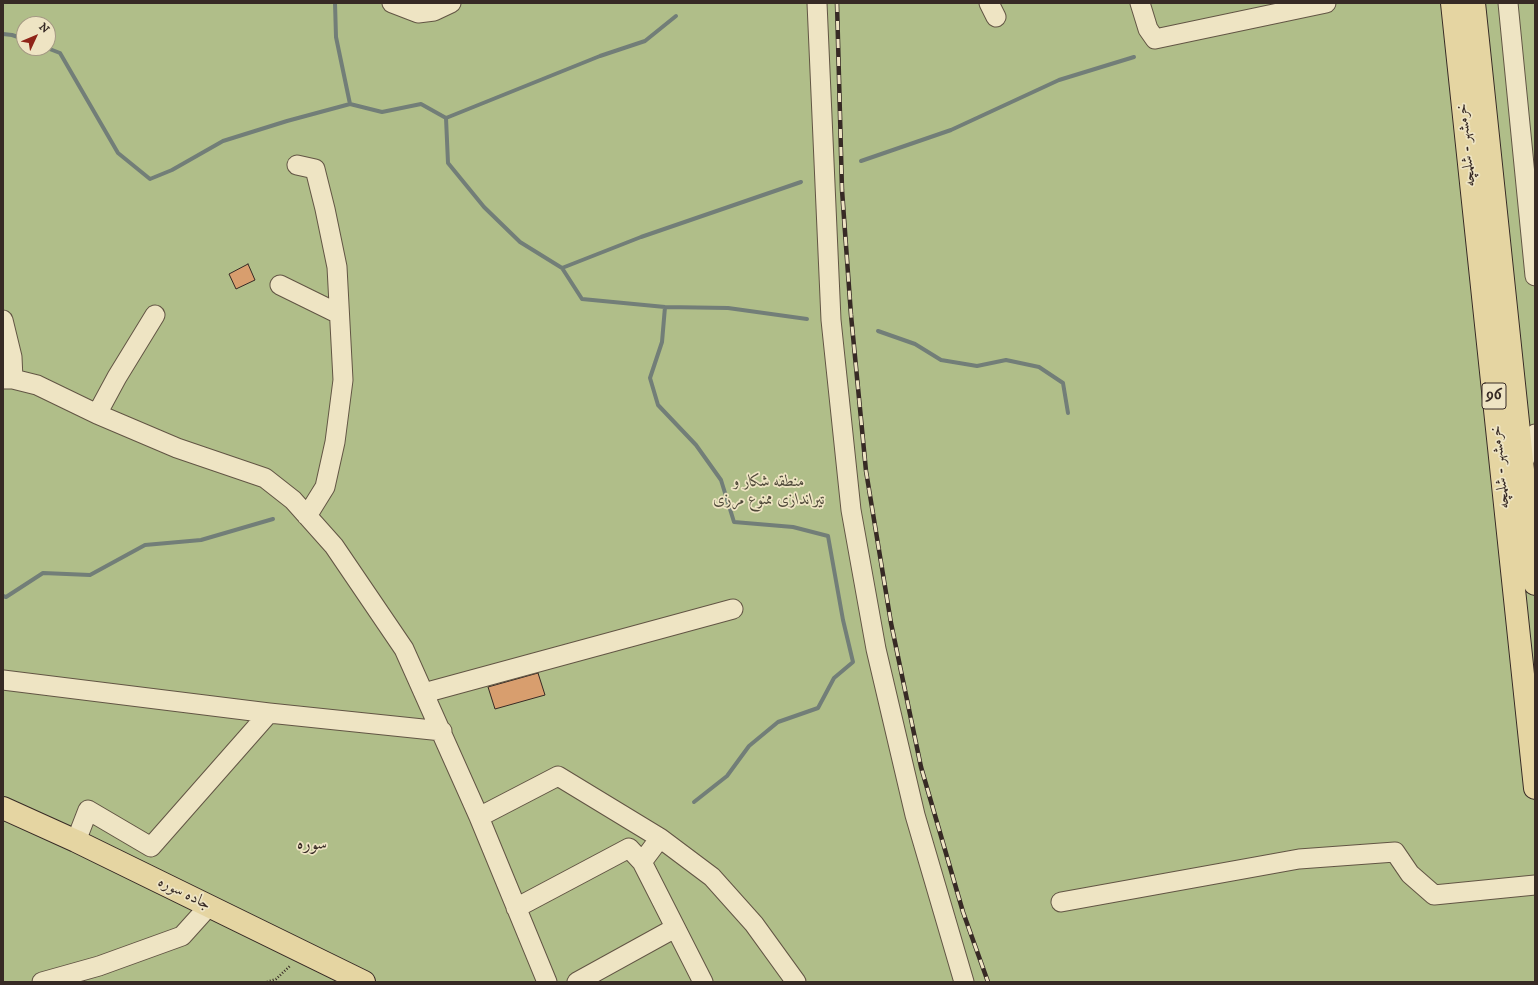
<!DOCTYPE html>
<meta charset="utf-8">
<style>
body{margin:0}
#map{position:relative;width:1538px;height:985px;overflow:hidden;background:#e5d5a2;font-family:"IM FELL DW Pica",serif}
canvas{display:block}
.frame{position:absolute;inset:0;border:4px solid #372a25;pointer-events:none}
.north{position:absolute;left:16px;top:16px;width:40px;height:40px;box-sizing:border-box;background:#eee4c3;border:1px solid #a59a84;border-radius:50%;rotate:46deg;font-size:11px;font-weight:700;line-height:16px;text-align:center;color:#372a25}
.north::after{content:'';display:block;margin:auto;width:14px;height:18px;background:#8f2418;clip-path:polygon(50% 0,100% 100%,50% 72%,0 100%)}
</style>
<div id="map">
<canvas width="1538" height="985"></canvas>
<div class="frame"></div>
<div class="north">N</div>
</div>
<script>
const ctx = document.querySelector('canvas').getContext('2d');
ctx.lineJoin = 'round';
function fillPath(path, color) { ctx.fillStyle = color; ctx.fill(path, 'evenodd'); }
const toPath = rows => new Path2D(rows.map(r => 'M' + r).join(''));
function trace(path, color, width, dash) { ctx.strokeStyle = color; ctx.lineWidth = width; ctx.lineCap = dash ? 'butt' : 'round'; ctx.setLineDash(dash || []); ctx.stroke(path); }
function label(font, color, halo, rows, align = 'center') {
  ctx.font = font + ' "IM FELL DW Pica",Amiri,serif'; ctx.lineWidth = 3.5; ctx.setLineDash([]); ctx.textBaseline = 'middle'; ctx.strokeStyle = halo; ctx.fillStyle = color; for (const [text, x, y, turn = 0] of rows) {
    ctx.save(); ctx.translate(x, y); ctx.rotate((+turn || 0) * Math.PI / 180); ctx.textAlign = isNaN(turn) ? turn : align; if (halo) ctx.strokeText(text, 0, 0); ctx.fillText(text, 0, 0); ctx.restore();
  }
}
fillPath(toPath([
 [3,3,1535,3,1535,982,3,982],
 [24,24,48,24,48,48,24,48]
]), '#b0be89');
trace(toPath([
 [335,3,336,37,350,104],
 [3,34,12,35,24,39],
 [47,48,60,53,118,153,150,179,172,170,223,141,287,121,350,104,382,112,421,104,446,118,448,163,484,207,520,242,562,268,582,299,665,307,728,308,807,319],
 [446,118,600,56,645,41,676,16],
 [861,161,951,130,1059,80,1134,57],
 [562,268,641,237,801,182],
 [665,307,662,342,650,378,658,405,696,445,721,480,734,522,793,527,828,536,843,620,853,662,834,678,818,708,778,722,749,746,727,776,694,802],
 [878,331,915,344,941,360,977,366,1006,360,1039,367,1063,383,1068,413],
 [3,596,6,597,43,573,90,575,145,545,201,540,273,519]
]), '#727e78', 4);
const building = toPath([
 [248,264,255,280,236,289,229,274,248,264],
 [538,673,545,695,495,709,488,687,538,673]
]);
fillPath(building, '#d89e6e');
trace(building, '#372a25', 1);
const minor = toPath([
 [392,3,418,13,434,11,451,3],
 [817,3,831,320,851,510,876,649,915,815,964,982],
 [989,3,996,17],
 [1140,3,1148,29,1155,39,1326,3],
 [1508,3,1535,276],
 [297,165,315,169,325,209,337,267,343,380,335,442,325,487,307,516],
 [280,285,339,314],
 [3,320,12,357,13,379],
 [3,379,13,379,37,385,97,414,177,448,265,478,293,500,334,546,404,649,479,817,547,982],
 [97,414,117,377,155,315],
 [1523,463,1535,434],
 [3,680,269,713,442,731],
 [424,693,733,609],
 [479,817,558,776,660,838,712,877,754,924,796,982],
 [660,838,642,862,703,982],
 [76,841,88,810,151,847,269,713],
 [1061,902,1299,859,1395,852,1410,874,1434,895,1535,885],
 [516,908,629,848,642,862],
 [42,982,99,966,182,936,209,906],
 [577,982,675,928]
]);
const major = toPath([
 [3,808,76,841,364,982]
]);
const highway = toPath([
 [1452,3,1535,788],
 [1474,3,1535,584]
]);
trace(minor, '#625544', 21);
trace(major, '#372a25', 24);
trace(highway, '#372a25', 24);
trace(toPath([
 [267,982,276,979,291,965]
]), '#372a25', 2.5, [1, 2]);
trace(minor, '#eee4c3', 19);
trace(major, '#e5d5a2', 22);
trace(highway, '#e5d5a2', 22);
const rail = toPath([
 [837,3,842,190,851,315,866,471,891,623,921,767,963,912,988,982]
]);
trace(rail, '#372a25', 4.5);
trace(rail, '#eee4c3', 3, [9]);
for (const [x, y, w] of [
 [1494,396,24]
]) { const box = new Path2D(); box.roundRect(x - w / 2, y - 13, w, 26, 3); ctx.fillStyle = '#eee4c3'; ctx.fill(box); trace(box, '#372a25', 1); }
label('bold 15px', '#372a25', null, [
 ["96",1494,396]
]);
label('16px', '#372a25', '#eee4c3', [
 ["خرمشهر - شلمچه",1467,145,-96],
 ["خرمشهر - شلمچه",1501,467,-96],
 ["جاده سوره",184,894,26]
]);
label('italic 16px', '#4f4839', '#eee4c3', [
 ["منطقه شکار و",769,483],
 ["تیراندازی ممنوع مرزی",769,501]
]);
label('18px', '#372a25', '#eee4c3', [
 ["سوره",312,845]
]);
</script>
